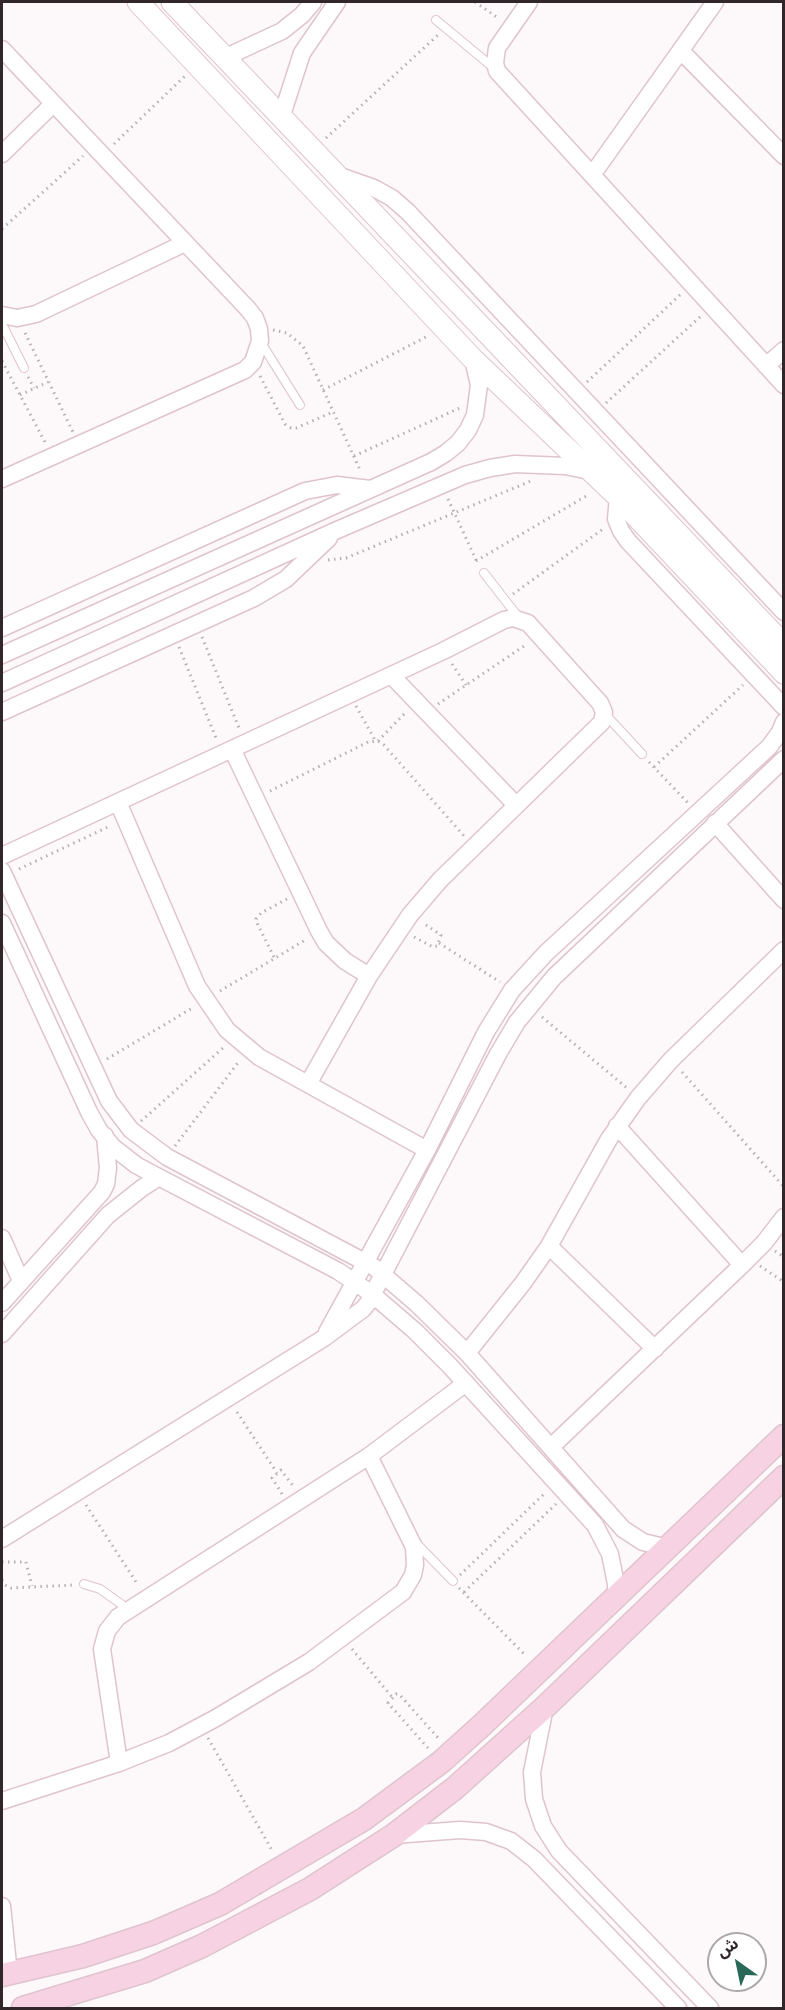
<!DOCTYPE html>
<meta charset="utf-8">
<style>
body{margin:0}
#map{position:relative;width:785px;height:2010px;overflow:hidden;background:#fdf8fa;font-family:Overpass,"Noto Sans Arabic",sans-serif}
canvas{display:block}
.frame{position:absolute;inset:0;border:3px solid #31272b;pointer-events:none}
.north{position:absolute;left:707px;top:1932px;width:60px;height:60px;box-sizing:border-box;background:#fff;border:2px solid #ada9aa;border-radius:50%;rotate:327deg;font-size:16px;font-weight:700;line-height:24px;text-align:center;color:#31272b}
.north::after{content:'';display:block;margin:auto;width:21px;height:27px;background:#286857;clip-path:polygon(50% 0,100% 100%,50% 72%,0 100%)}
</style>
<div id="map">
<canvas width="785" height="2010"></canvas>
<div class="frame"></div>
<div class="north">ش</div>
</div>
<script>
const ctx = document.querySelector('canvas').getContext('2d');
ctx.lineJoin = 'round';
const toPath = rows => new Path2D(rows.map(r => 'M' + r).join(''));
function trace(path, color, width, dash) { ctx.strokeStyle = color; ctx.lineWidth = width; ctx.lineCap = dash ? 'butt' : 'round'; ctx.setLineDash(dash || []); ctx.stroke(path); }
const service = toPath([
 [436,20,495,69],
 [2,324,24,368],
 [260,341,300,405],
 [484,573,519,618],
 [604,713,642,754],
 [416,1543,453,1581],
 [84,1584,100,1589,128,1609]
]);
const minor = toPath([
 [529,2,497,48,495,63,497,71,784,385],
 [2,49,248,309,255,318,259,329,260,341,253,362,245,370,2,479],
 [681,51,784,156],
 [226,57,282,31,302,15,313,2],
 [282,115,302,53,337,2],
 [2,154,53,104],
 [337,175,374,188,392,198,408,212,784,612],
 [592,175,715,2],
 [2,315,17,318,36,314,185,243],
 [766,366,784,350],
 [618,497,616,519,621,531,628,541,784,707],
 [2,628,305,491,337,485,370,489],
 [2,655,431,462,446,453,458,443,468,430,475,415,479,385,473,359],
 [391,675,516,805],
 [2,683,335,531,465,475,490,468,515,464,565,466,590,471],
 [2,712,254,598,286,579,329,538],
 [232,749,319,931,326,943,345,961,369,976],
 [118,802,197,986,227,1030,259,1057,427,1150],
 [715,823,784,900],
 [2,856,443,651,504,620,513,618,528,623,600,703,604,712,602,722,440,880,410,915,369,976,308,1084],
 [2,871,109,1101,131,1130,167,1157,374,1267,417,1304,467,1353,623,1529,643,1542,668,1548],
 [2,923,89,1112,99,1130,113,1147,136,1165,149,1172,338,1271,372,1294,415,1331,450,1366,595,1525,610,1554,616,1584,616,1599],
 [617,1126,742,1265],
 [2,1238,21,1281],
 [549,1246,655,1349],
 [2,1303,102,1192,106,1184,108,1168,105,1136],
 [327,1332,427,1150,486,1032,512,990,546,953,769,747,780,732,784,722],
 [2,1334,108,1215,142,1188,159,1177],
 [467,1353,523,1283,549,1246,609,1139,638,1098,671,1060,784,950],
 [551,1447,742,1265,764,1243,784,1217],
 [2,1539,324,1338,363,1309,368,1303,498,1054,517,1022,554,977,784,759],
 [545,1707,532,1772,534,1799,543,1826,559,1851,710,2008],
 [119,1763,102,1649,107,1631,118,1617,369,1456,466,1383],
 [2,1801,119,1763,169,1743,216,1718,309,1662,403,1592,413,1575,415,1565,414,1547,369,1456],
 [394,1835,460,1830,486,1832,511,1841,534,1859,678,2008],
 [2,1906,9,1974]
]);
const tertiary = toPath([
 [138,2,473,359,618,497,784,673],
 [172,2,784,645]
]);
const secondary = toPath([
 [2,1975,83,1956,153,1933,220,1904,364,1819,441,1762,481,1726,784,1436],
 [23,2008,145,1971,202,1946,310,1889,394,1835,455,1788,545,1707,784,1477]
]);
trace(service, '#dfc4ce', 10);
trace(minor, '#dfc4ce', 19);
trace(tertiary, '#dfc4ce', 23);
trace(secondary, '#dfc4ce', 25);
trace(toPath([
 [475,2,498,18],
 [326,138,438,35],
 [114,144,185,76],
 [2,229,83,156],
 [273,330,287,333,303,346,361,472],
 [25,333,73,432],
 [2,361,46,444],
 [260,376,285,424,291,428,296,428,333,412],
 [28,377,34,388],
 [587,382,681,294],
 [323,390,428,336],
 [20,395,48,382],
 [606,403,701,316],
 [354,456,462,407],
 [448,499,477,562],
 [328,560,346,558,531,481],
 [476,561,588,495],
 [513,594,603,529],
 [202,637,239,728],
 [179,647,216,738],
 [452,664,466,685],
 [438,704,527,644],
 [356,706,375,740],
 [378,741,407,711],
 [649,762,688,803],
 [654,767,743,685],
 [270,791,368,742,378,741,384,745,464,836],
 [19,869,110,826],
 [414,937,433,947,437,946,441,935,423,923],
 [439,943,500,982],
 [274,957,257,923,256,919,261,913,287,899],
 [220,991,307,939],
 [542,1017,627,1088],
 [107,1059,194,1007],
 [682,1072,784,1187],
 [141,1121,224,1047],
 [175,1146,240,1060],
 [775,1251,784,1257],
 [760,1266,784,1282],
 [237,1412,277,1473],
 [282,1494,272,1478,281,1470,294,1487],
 [86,1505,138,1585],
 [2,1562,26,1562,32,1586],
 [460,1575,546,1492],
 [2,1580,5,1585,11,1588,74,1585],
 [459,1588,526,1656],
 [464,1592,556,1504],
 [352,1649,392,1697],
 [208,1738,273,1852],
 [428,1748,388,1703,396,1694,399,1694,440,1740]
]), '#b7b0b3', 3, [1.5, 4.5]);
trace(service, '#fff', 8);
trace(minor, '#fff', 16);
trace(tertiary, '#fff', 21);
trace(secondary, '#f6d2e3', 22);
</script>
